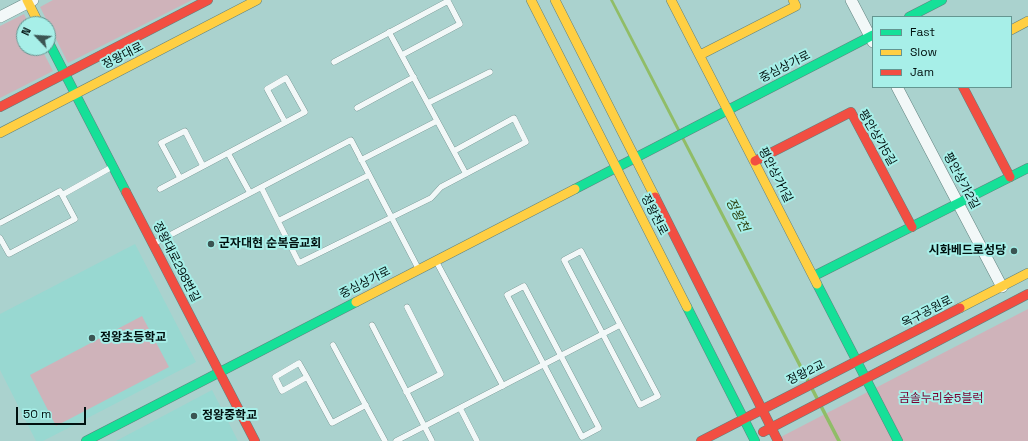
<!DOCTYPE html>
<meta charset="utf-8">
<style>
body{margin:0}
#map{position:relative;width:1028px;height:441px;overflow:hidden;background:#aad2ce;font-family:"Space Grotesk",sans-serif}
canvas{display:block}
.legend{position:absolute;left:872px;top:16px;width:140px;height:72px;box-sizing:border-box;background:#a7efe8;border:1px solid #649691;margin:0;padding:5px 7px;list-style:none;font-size:12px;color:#00100f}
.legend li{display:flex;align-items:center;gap:8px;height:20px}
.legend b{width:20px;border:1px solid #649691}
.north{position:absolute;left:16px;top:16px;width:40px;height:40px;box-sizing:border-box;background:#a7efe8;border:1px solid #649691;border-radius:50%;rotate:295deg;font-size:11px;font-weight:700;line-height:16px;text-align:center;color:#00100f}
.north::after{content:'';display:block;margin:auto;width:14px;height:18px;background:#3b5452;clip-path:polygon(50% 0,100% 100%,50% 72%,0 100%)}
.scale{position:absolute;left:16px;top:407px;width:70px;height:18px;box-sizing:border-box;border:2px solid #00100f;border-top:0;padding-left:5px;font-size:12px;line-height:14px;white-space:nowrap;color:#00100f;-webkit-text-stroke:3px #a7efe8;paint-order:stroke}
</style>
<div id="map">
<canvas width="1028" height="441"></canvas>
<ul class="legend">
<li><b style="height:5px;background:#16e098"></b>Fast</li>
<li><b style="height:5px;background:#ffcf43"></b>Slow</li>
<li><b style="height:5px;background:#f24e42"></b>Jam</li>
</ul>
<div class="north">N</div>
<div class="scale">50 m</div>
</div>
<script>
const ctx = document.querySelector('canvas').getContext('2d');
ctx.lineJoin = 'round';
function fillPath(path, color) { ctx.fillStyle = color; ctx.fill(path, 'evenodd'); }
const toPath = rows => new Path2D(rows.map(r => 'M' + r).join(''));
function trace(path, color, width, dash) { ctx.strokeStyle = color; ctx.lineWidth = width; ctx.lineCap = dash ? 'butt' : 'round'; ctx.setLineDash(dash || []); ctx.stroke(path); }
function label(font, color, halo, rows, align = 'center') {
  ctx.font = font + ' "Space Grotesk","Noto Sans KR",sans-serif'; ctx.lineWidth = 4; ctx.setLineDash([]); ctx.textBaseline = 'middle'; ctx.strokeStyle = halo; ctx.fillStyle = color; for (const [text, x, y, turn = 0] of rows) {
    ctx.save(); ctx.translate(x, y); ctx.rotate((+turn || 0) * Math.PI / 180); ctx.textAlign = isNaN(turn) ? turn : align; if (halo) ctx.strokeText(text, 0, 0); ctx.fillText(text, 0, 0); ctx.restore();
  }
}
fillPath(toPath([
 [135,244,196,362,43,441,36,441,0,370,0,314],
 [212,390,238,441,116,441]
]), '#98d8d1');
fillPath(toPath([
 [53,0,192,0,68,63,40,7],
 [24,14,29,24,24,24,24,48,41,48,53,71,0,98,0,26],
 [1028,309,1028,441,773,441],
 [142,316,169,367,56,426,30,375]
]), '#cfb3ba');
fillPath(toPath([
 [610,0,613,0,841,441,837,441]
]), '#90bd67');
const lane = toPath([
 [389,32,466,174],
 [334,62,448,1,460,24,402,55],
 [428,103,490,72],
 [357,108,414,77],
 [228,153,250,193],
 [361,160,437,121],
 [180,178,161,143,185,131,203,166],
 [261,187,299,263,431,198,441,187,526,142,514,118,454,151],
 [160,189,228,153,305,112,286,78,267,89,285,122],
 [62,195,112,167],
 [278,221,369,175],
 [0,223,60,191,75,219,9,254,0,238],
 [153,244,351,140,418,268],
 [581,251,658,396,640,405,564,260,581,251],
 [436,261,503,386],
 [524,286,599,428,582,437,507,295,524,286],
 [372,325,432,441],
 [333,345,385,441],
 [307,377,282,391,275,377,299,363,307,377,332,423,366,405],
 [406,392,441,374,407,307],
 [460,408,477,441],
 [396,441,620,325]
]);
const street = toPath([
 [851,0,873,42],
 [0,17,33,0],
 [897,87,1002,287]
]);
const fast = toPath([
 [909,17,942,0],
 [48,41,126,192],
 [575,189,873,35],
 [814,276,1028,168],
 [817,284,898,441],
 [687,307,755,441],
 [86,441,356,302]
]);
const slow = toPath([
 [27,0,39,24],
 [531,0,687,307],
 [555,0,655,197],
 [671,0,817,284],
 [1011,30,1028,21],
 [700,55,796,6,793,0],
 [0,133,257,0],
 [356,302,575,189],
 [960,308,1028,273]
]);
const jam = toPath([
 [963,87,1010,177],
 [0,107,208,0],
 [755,161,851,112,912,227],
 [126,192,255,441],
 [655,197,778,441],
 [763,432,1028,294],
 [701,441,960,308]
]);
trace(lane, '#60827f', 6);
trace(street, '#60827f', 12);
trace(fast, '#60827f', 10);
trace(slow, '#60827f', 10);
trace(jam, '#60827f', 10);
trace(lane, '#f2f8f8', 5.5);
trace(street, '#f2f8f8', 11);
trace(fast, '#16e098', 9);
trace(slow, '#ffcf43', 9);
trace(jam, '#f24e42', 9);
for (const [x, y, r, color] of [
 [211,244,4,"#3b5452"],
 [1014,251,4,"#3b5452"],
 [92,338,4,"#3b5452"],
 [194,416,4,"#3b5452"]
]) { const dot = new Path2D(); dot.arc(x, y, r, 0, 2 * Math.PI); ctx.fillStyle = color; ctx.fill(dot); trace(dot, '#a7efe8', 1.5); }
label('12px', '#00100f', '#a7efe8', [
 ["정왕대로",123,56,-27],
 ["중심상가로",785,67,-27],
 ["평안상가5길",877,138,60],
 ["평안상가1길",775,175,63],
 ["평안상가2길",961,181,62],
 ["정왕천로",654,215,63],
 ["정왕대로298번길",176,262,63],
 ["중심상가로",365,283,-27],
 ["옥구공원로",927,312,-27],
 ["정왕2교",806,373,-26]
]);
label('bold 12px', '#00100f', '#a7efe8', [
 ["군자대현 순복음교회",219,244],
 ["시화베드로성당",1006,251,"right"],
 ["정왕초등학교",100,338],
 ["정왕중학교",202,416]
], 'left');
label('12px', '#790030', '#a7efe8', [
 ["곰솔누리숲5블럭",941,399]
]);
label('italic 13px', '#2d4010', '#a7efe8', [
 ["정왕천",737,215,63]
]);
</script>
